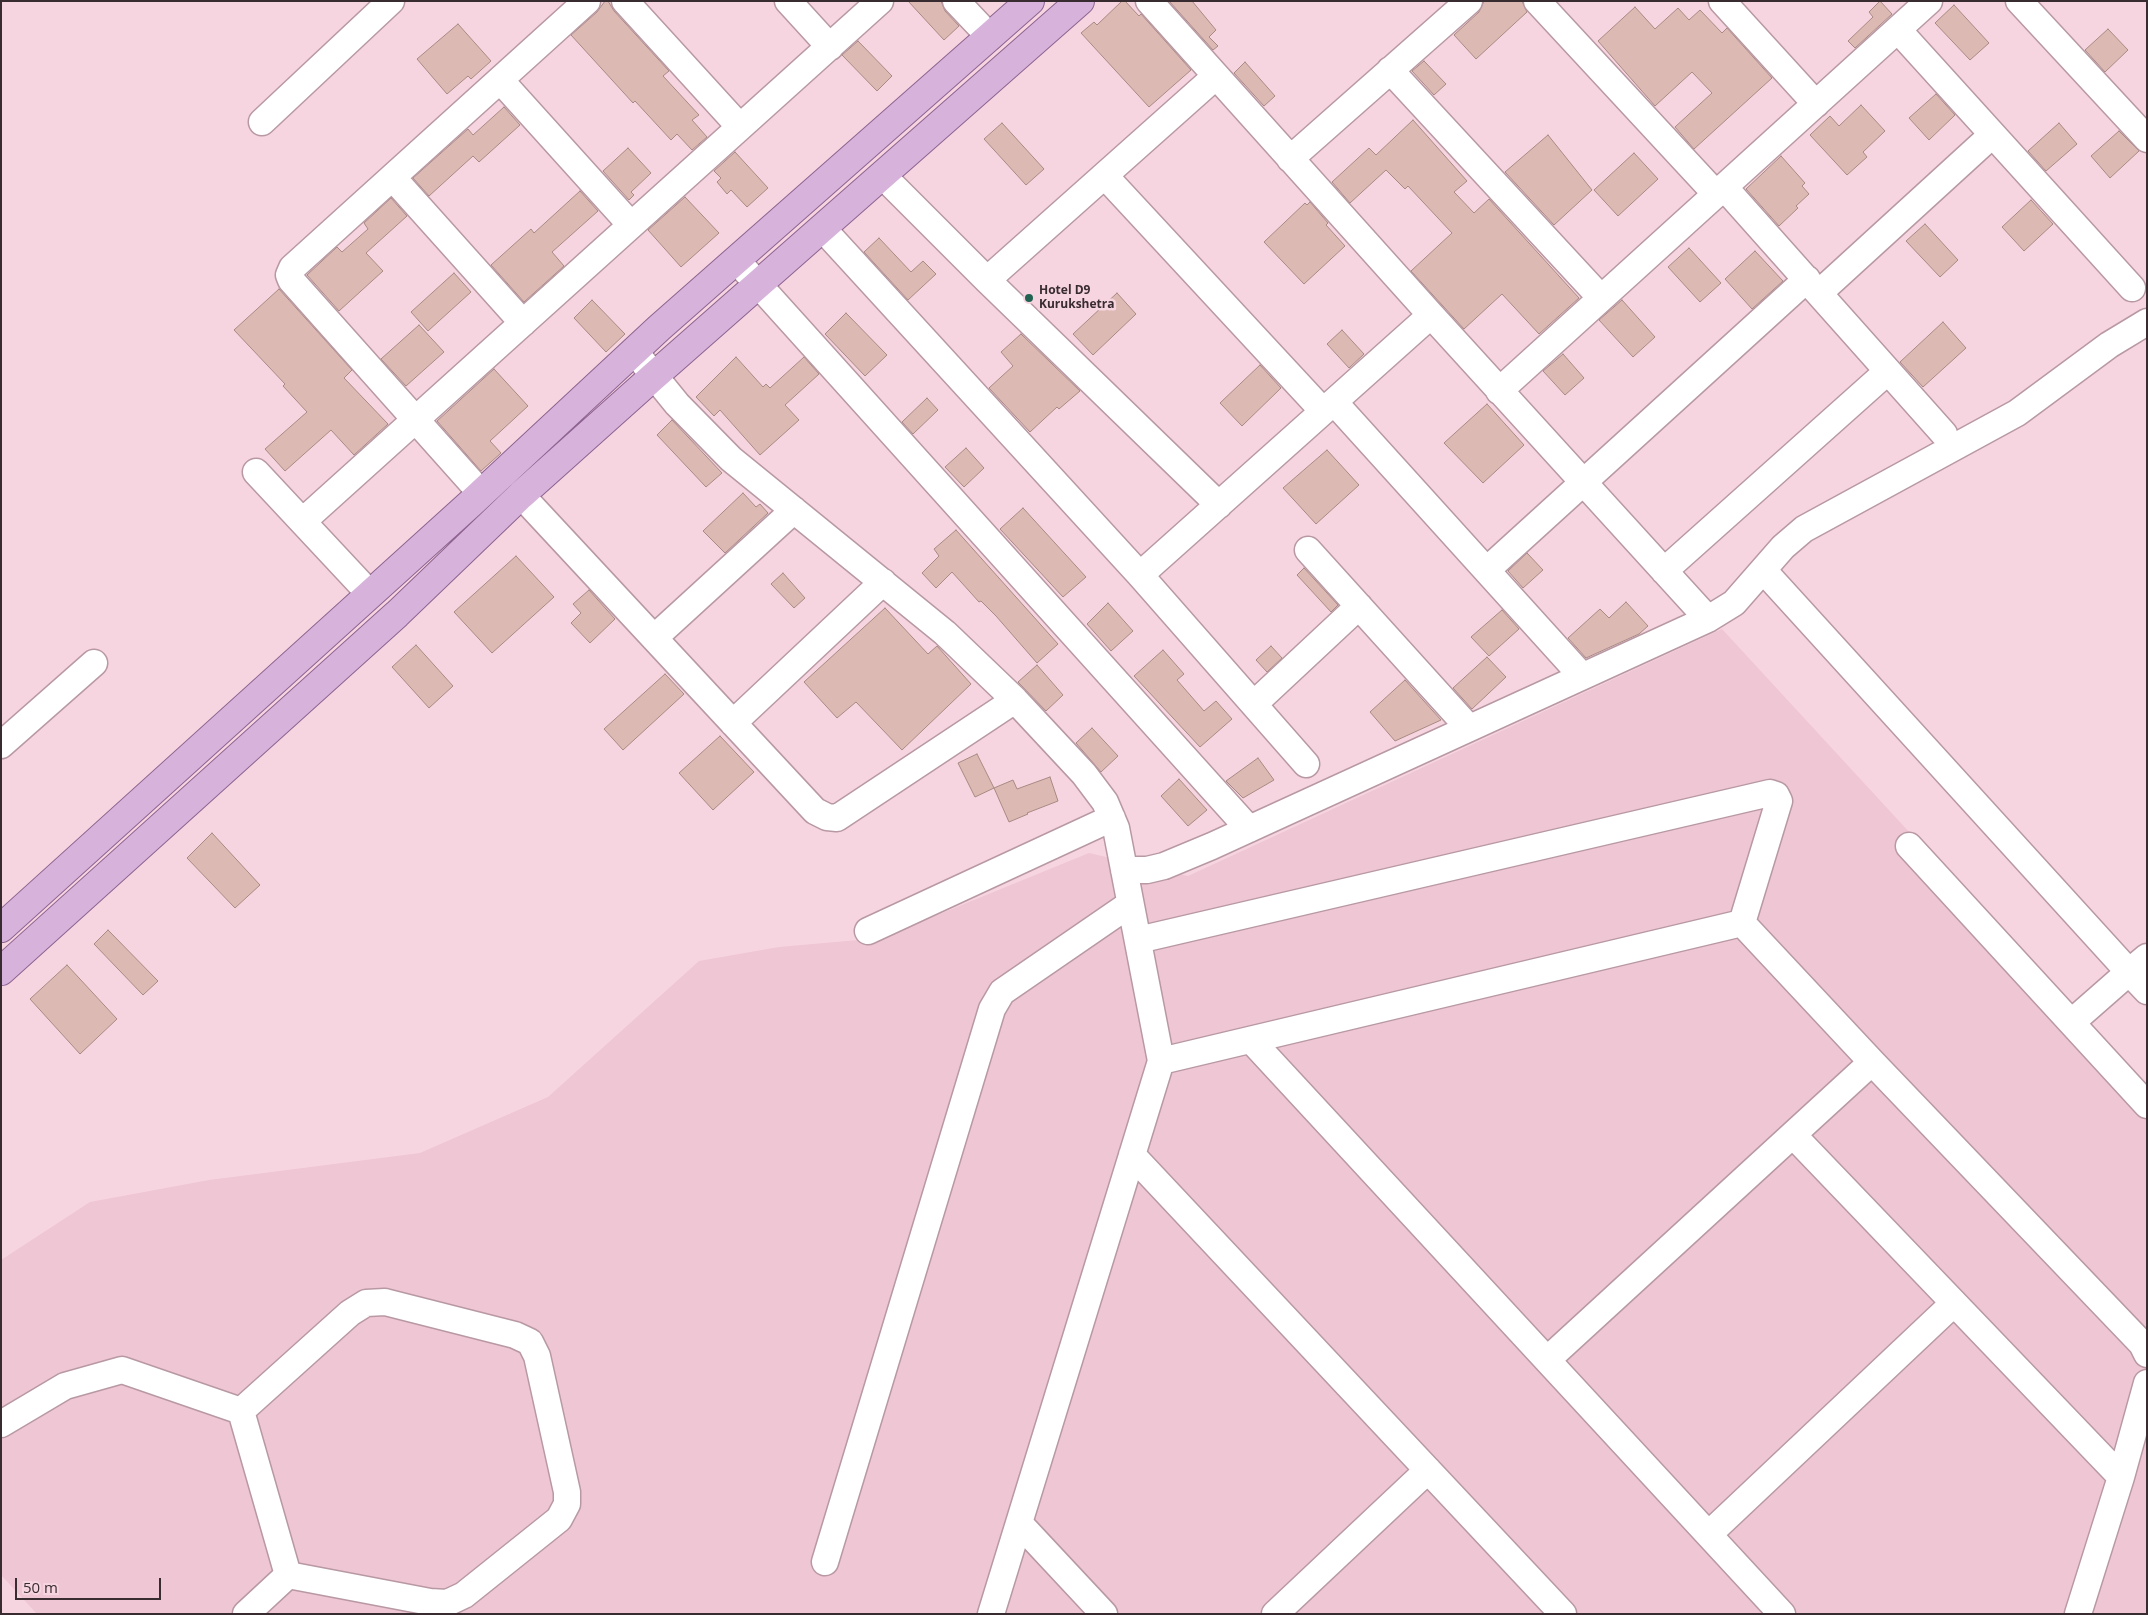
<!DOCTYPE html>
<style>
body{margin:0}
#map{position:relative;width:2148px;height:1615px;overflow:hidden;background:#f7d5e0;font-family:"Open Sans",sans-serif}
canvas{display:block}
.frame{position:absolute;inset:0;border:2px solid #392c30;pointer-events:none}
.scale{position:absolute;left:15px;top:1578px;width:146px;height:22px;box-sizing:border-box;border:2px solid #392c30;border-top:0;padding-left:6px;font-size:15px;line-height:18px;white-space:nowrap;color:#392c30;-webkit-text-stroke:4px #f7d5e0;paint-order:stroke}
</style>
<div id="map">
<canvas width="2148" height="1615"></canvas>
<div class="frame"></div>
<div class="scale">50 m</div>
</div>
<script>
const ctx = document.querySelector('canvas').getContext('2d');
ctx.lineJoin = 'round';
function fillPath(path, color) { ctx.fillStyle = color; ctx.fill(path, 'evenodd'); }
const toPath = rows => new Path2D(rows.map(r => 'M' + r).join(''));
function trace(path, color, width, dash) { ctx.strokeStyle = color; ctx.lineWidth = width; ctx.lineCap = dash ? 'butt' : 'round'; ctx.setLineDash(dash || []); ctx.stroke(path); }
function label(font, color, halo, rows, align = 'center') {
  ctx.font = font + ' "Open Sans",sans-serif'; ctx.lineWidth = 5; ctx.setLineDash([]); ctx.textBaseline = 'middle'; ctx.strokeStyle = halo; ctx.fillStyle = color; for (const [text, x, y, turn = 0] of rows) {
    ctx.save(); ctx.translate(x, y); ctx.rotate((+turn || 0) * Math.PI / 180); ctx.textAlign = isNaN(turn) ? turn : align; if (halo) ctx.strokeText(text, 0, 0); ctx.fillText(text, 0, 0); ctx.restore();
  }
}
fillPath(toPath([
 [1722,629,2147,1090,2147,1614,37,1614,1,1575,1,1260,90,1202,209,1180,420,1153,548,1097,699,961,779,947,881,938,1089,853,1188,876]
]), '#efc6d3');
const building = toPath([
 [605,1,608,1,614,11,669,71,663,76,699,115,692,120,707,137,692,150,677,134,671,140,635,101,633,103,571,35,597,12,605,1],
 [908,1,941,1,945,11,959,26,944,40,908,1],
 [1122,1,1125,1,1139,16,1141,14,1191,70,1149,107,1081,33,1094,22,1097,25,1122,1],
 [1169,1,1192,1,1216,30,1209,37,1218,46,1213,50,1169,1],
 [1484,1,1522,1,1527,12,1476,59,1454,35,1479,12,1484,1],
 [1880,1,1892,14,1855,48,1848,41,1873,17,1869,12,1880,1],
 [1954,5,1989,43,1970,60,1935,23,1954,5],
 [1635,7,1655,29,1678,8,1689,20,1700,10,1722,33,1727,28,1772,78,1694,149,1675,127,1712,93,1692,72,1655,106,1598,41,1635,7],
 [458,24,491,61,471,79,468,76,447,94,417,59,458,24],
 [2108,29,2128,50,2105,72,2085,50,2108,29],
 [858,41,892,76,877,91,842,55,858,41],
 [1424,61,1446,84,1434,95,1412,71,1424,61],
 [1245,62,1275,96,1264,106,1234,73,1245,62],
 [1936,94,1955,115,1929,140,1909,118,1936,94],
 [1861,105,1885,131,1863,152,1867,157,1847,175,1810,135,1830,116,1839,126,1861,105],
 [504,107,520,125,479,162,473,156,429,196,413,178,468,129,473,135,504,107],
 [1413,120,1467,181,1454,192,1474,213,1489,199,1579,298,1539,334,1502,294,1464,329,1411,271,1452,233,1408,186,1405,189,1386,170,1350,203,1332,182,1369,148,1376,155,1413,120],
 [1002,123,1044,169,1026,185,984,139,1002,123],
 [2059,123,2077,144,2046,171,2028,151,2059,123],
 [2119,131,2139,151,2110,178,2091,156,2119,131],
 [1548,135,1592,190,1554,225,1505,172,1548,135],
 [628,148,651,173,631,192,634,195,629,200,603,171,628,148],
 [735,152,768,188,747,207,731,190,727,194,717,182,721,178,714,171,735,152],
 [1634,153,1658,179,1618,216,1594,190,1634,153],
 [1781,156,1805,183,1802,186,1809,194,1796,206,1798,208,1779,226,1746,189,1781,156],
 [580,191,598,211,552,252,564,266,524,302,491,265,531,229,534,233,580,191],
 [685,197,719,233,681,267,648,230,685,197],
 [391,198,407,216,366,253,383,271,339,311,307,275,337,247,342,252,368,229,364,223,391,198],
 [2031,200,2053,224,2024,251,2002,227,2031,200],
 [1310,202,1328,223,1326,225,1345,246,1304,284,1264,242,1305,203,1307,205,1310,202],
 [1925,224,1958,260,1940,277,1906,241,1925,224],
 [879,238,911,272,923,261,936,274,908,300,864,252,879,238],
 [1689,248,1721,283,1700,302,1668,267,1689,248],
 [1755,251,1783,281,1752,309,1725,279,1755,251],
 [454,273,471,292,428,331,411,312,454,273],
 [279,289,352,370,344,378,388,424,354,455,331,430,285,471,265,449,307,412,283,386,285,384,234,330,279,289],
 [1117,293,1136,314,1093,355,1073,334,1117,293],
 [592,300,625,334,606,352,574,318,592,300],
 [1622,300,1655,337,1633,357,1599,320,1622,300],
 [846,313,887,355,865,376,825,334,846,313],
 [1943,322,1966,348,1923,387,1900,362,1943,322],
 [419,325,444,352,406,386,381,359,419,325],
 [1342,330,1364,354,1349,368,1327,344,1342,330],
 [1021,334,1080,391,1059,409,1057,407,1030,432,989,388,1013,366,1001,352,1021,334],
 [1563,354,1584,378,1565,395,1543,371,1563,354],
 [736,357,763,387,766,384,770,388,804,357,819,374,785,405,799,420,760,455,720,410,714,416,696,397,736,357],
 [1260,365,1281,388,1242,426,1220,403,1260,365],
 [494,369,528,406,490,441,501,453,481,471,437,421,494,369],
 [927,398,938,410,913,434,902,422,927,398],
 [1487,404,1524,445,1483,483,1444,443,1487,404],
 [672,420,722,473,706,487,657,435,672,420],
 [966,448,984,468,964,487,945,467,966,448],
 [1327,450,1359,485,1316,524,1283,488,1327,450],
 [743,493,756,507,760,504,768,513,725,553,703,531,743,493],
 [1023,508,1086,577,1063,597,1000,529,1023,508],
 [956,530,1058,644,1037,663,996,616,981,601,979,602,952,572,936,588,922,573,939,556,934,549,956,530],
 [1527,553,1543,570,1523,588,1508,571,1527,553],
 [516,556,554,597,492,653,454,612,516,556],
 [1304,568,1338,605,1331,612,1297,575,1304,568],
 [783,573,805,598,794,608,771,584,783,573],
 [589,590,615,619,590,643,571,623,581,613,573,604,589,590],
 [1626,602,1648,626,1639,634,1586,658,1568,638,1600,609,1609,618,1626,602],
 [1108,603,1133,631,1111,651,1087,624,1108,603],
 [885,608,928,654,937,646,971,684,902,750,856,702,837,718,804,682,885,608],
 [1502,610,1519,629,1489,656,1471,637,1502,610],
 [416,645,453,686,429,708,392,667,416,645],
 [1271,646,1282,658,1267,672,1256,660,1271,646],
 [1163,650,1184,674,1177,680,1204,711,1216,701,1232,719,1200,747,1134,676,1163,650],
 [1487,657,1506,677,1472,709,1453,688,1487,657],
 [1037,665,1063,695,1046,711,1018,682,1037,665],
 [665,674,684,694,623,750,604,729,665,674],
 [1405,680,1441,720,1395,741,1370,712,1405,680],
 [1092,728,1118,756,1101,772,1076,743,1092,728],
 [720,736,754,772,713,810,679,773,720,736],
 [977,754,994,788,975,797,958,763,977,754],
 [1258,758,1274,780,1243,798,1226,781,1258,758],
 [1050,777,1058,801,1027,813,1028,814,1009,822,994,788,1013,780,1017,789,1050,777],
 [1179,779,1207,810,1188,826,1161,796,1179,779],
 [212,833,260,885,235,908,187,858,212,833],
 [108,930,158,981,143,995,94,944,108,930],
 [67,965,117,1019,80,1054,30,999,67,965]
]);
fillPath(building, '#dcbab3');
trace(building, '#a88983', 1);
const minor = toPath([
 [625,1,740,127],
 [788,1,830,47],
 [956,1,990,37],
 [1149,1,1431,315,1708,619],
 [1537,1,1716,194],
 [1722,1,1816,104],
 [2019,1,2147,139],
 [1898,30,2132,288],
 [1390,70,1601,298],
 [501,81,631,225],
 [262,122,391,1],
 [1290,159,1469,1],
 [883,176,987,280,1219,505],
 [1105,176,1323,411],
 [393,178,523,323],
 [1724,187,1944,434],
 [823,229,1140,575,1306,764],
 [737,261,1249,829],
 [987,280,1216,76],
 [1819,293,1992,135],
 [634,351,677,404,731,459,945,633,1015,700,1084,774,1105,802,1116,828,1161,1061,991,1614],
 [1499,391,1929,1],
 [1334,402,1582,676],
 [256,472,370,594],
 [481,493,291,280,289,275,292,268,587,1],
 [521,495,815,811,827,817,837,818,1015,700],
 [303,521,880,1],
 [1308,550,1469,728],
 [1488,569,1807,279],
 [1763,570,2129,972,2147,957],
 [1664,571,1888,371],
 [1140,575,1431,315],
 [654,638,794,510],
 [1254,704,1359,606],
 [733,723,883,582],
 [1,745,94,663],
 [1909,846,2147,1105],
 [1124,870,1147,870,1164,866,1212,846,1708,619,1734,603,1783,547,1804,529,2017,413,2109,345,2147,322],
 [868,931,1112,818],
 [1138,940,1770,793,1776,795,1779,801,1742,923],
 [2072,1022,2129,972,2147,991],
 [1251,1040,1782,1614],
 [1161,1061,1742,923,1872,1062,2142,1344,2147,1354],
 [1793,1135,2121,1477],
 [1132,1155,1563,1614],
 [385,1302,515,1335,530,1342,537,1356,567,1492,567,1504,559,1519,464,1595,447,1603,430,1602,288,1575,241,1411,350,1313,366,1303,385,1302],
 [1547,1360,1872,1062],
 [1,1424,65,1386,122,1370,241,1411],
 [1019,1523,1104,1614],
 [1709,1534,1954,1303],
 [825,1562,992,1009,1002,992,1130,904],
 [246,1614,288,1575],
 [1275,1614,1428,1470],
 [2078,1614,2121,1477,2147,1383]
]);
const major = toPath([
 [1,928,471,503,659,328,1030,1],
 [1,971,397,614,521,495,654,376,1080,1]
]);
trace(minor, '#b899a3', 29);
trace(major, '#8e6390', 30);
trace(minor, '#fff', 26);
trace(major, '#d7b3dc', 28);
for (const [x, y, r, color] of [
 [1029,298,5,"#226250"]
]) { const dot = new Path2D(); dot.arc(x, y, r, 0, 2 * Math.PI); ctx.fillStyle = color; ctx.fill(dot); trace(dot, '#f7d5e0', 2); }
label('bold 12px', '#392c30', '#f7d5e0', [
 ["Hotel D9",1039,291],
 ["Kurukshetra",1039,305]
], 'left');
</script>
